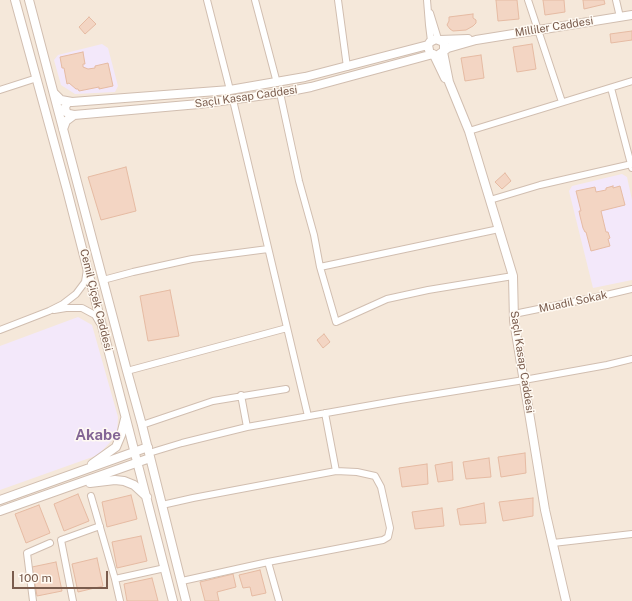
<!DOCTYPE html>
<meta charset="utf-8">
<style>
body{margin:0}
#map{position:relative;width:632px;height:601px;overflow:hidden;background:#fdf6ec;font-family:"Public Sans",sans-serif}
canvas{display:block}
.scale{position:absolute;left:12px;top:571px;width:96px;height:18px;box-sizing:border-box;border:2px solid #7a5c4d;border-top:0;padding-left:5px;font-size:12px;line-height:14px;white-space:nowrap;color:#7a5c4d;-webkit-text-stroke:3px #fffaf3;paint-order:stroke}
</style>
<div id="map">
<canvas width="632" height="601"></canvas>
<div class="scale">100 m</div>
</div>
<script>
const ctx = document.querySelector('canvas').getContext('2d');
ctx.lineJoin = 'round';
function fillPath(path, color) { ctx.fillStyle = color; ctx.fill(path, 'evenodd'); }
const toPath = rows => new Path2D(rows.map(r => 'M' + r).join(''));
function trace(path, color, width, dash) { ctx.strokeStyle = color; ctx.lineWidth = width; ctx.lineCap = dash ? 'butt' : 'round'; ctx.setLineDash(dash || []); ctx.stroke(path); }
function label(font, color, halo, rows, align = 'center') {
  ctx.font = font + ' "Public Sans",sans-serif'; ctx.lineWidth = 3; ctx.setLineDash([]); ctx.textBaseline = 'middle'; ctx.strokeStyle = halo; ctx.fillStyle = color; for (const [text, x, y, turn = 0] of rows) {
    ctx.save(); ctx.translate(x, y); ctx.rotate((+turn || 0) * Math.PI / 180); ctx.textAlign = isNaN(turn) ? turn : align; if (halo) ctx.strokeText(text, 0, 0); ctx.fillText(text, 0, 0); ctx.restore();
  }
}
fillPath(toPath([
 [0,0,632,0,632,601,0,601]
]), '#f5e8da');
fillPath(toPath([
 [102,44,108,48,118,86,115,92,75,94,61,85,54,60,58,55],
 [622,174,627,177,632,200,632,280,593,288,569,191,572,186],
 [78,317,92,325,118,417,117,435,98,455,0,490,0,346]
]), '#f3e8fa');
const building = toPath([
 [496,0,517,0,519,19,498,21,496,0],
 [543,0,564,0,565,12,545,15,543,0],
 [583,0,604,0,605,4,584,9,583,0],
 [473,14,473,18,476,20,476,23,473,26,466,30,453,31,450,29,447,25,449,21,449,17,473,14],
 [89,17,96,24,85,34,79,27,89,17],
 [632,31,632,40,611,43,610,34,632,31],
 [532,44,536,69,517,72,513,47,532,44],
 [83,52,85,64,83,64,83,67,88,69,95,68,95,66,108,63,113,86,99,89,99,87,79,91,78,89,76,89,69,83,67,84,64,68,62,68,60,57,83,52],
 [481,55,484,78,465,81,461,58,481,55],
 [126,167,136,211,101,220,88,177,126,167],
 [505,173,511,181,502,189,495,182,505,173],
 [613,186,613,188,620,186,625,205,601,211,606,232,608,232,610,238,608,239,610,246,591,251,586,232,585,232,583,228,580,216,579,211,581,211,576,191,595,187,596,192,606,190,606,188,613,186],
 [170,290,179,336,148,341,140,296,170,290],
 [324,334,330,342,323,348,317,340,324,334],
 [525,453,526,473,501,477,498,457,525,453],
 [489,458,491,477,466,479,463,462,489,458],
 [452,462,453,480,438,482,435,465,452,462],
 [427,464,428,484,402,487,399,468,427,464],
 [78,494,89,521,64,531,54,504,78,494],
 [131,495,137,519,107,527,102,502,131,495],
 [533,498,533,516,503,521,499,502,533,498],
 [484,503,486,523,460,525,457,509,484,503],
 [39,505,50,533,26,543,15,514,39,505],
 [442,508,444,526,415,529,412,512,442,508],
 [141,536,147,561,117,568,112,542,141,536],
 [97,558,103,586,78,592,72,564,97,558],
 [56,562,62,591,37,596,32,567,56,562],
 [260,570,266,593,252,596,250,587,243,588,239,575,260,570],
 [233,574,236,587,217,592,219,601,205,601,200,582,233,574],
 [152,578,158,601,127,601,124,584,152,578]
]);
fillPath(building, '#f3d5c3');
trace(building, '#e6bba3', 1);
const minor = toPath([
 [207,0,230,90],
 [255,0,277,83],
 [338,0,347,67],
 [427,0,429,25,431,41],
 [528,0,562,102],
 [616,0,620,17],
 [430,13,438,39],
 [611,88,632,168],
 [0,90,37,78],
 [280,93,299,181,314,235,320,267,336,322,387,299,428,290,513,276],
 [233,100,308,416],
 [469,131,632,81],
 [490,200,540,185,632,164],
 [320,267,499,229],
 [103,280,133,272,192,259,268,249],
 [54,310,66,308,82,308,95,315,99,322],
 [514,314,602,296,632,289],
 [0,330,49,311,63,304,76,294,85,282,87,269],
 [127,371,287,328],
 [241,395,247,427],
 [325,413,336,471],
 [142,425,213,401,286,389],
 [149,453,182,443,247,427,400,400,524,380,607,365,632,359],
 [91,496,115,579,165,568],
 [162,505,193,498,336,471,357,472,375,476,381,487,390,528,388,537,383,540,268,562,182,581],
 [553,543,632,534],
 [268,562,279,601],
 [115,579,120,601],
 [33,601,27,553,50,543],
 [73,601,61,540,100,526]
]);
const tertiary = toPath([
 [15,0,67,190,173,601],
 [29,0,127,371,142,425,186,601],
 [440,40,468,39],
 [429,50,428,45,430,42,436,39,441,41,444,43,444,51],
 [443,52,449,82,469,131,513,276,514,321,545,510,566,601],
 [434,55,445,78],
 [438,55,448,48,476,40,632,15],
 [54,93,61,100,72,102,230,90,305,77,428,45],
 [68,102,65,107,66,112,69,114,74,115],
 [63,129,66,121,74,115,199,104,280,93,311,87,433,54],
 [92,464,116,447,121,435,125,419],
 [90,483,115,480,124,481,134,485,147,497],
 [0,500,148,447],
 [0,511,150,458]
]);
trace(minor, '#d1beb0', 8);
trace(tertiary, '#d1beb0', 10);
trace(minor, '#fff', 6);
trace(tertiary, '#fff', 8);
label('11px', '#7a5c4d', '#fffaf3', [
 ["Milliler Caddesi",554,27,-9],
 ["Saçlı Kasap Caddesi",246,97,-8],
 ["Cemil Çiçek Caddesi",96,300,76],
 ["Muadil Sokak",573,302,-12],
 ["Saçlı Kasap Caddesi",522,362,81]
]);
label('bold 15px', '#846695', '#fffaf3', [
 ["Akabe",98,435]
]);
</script>
